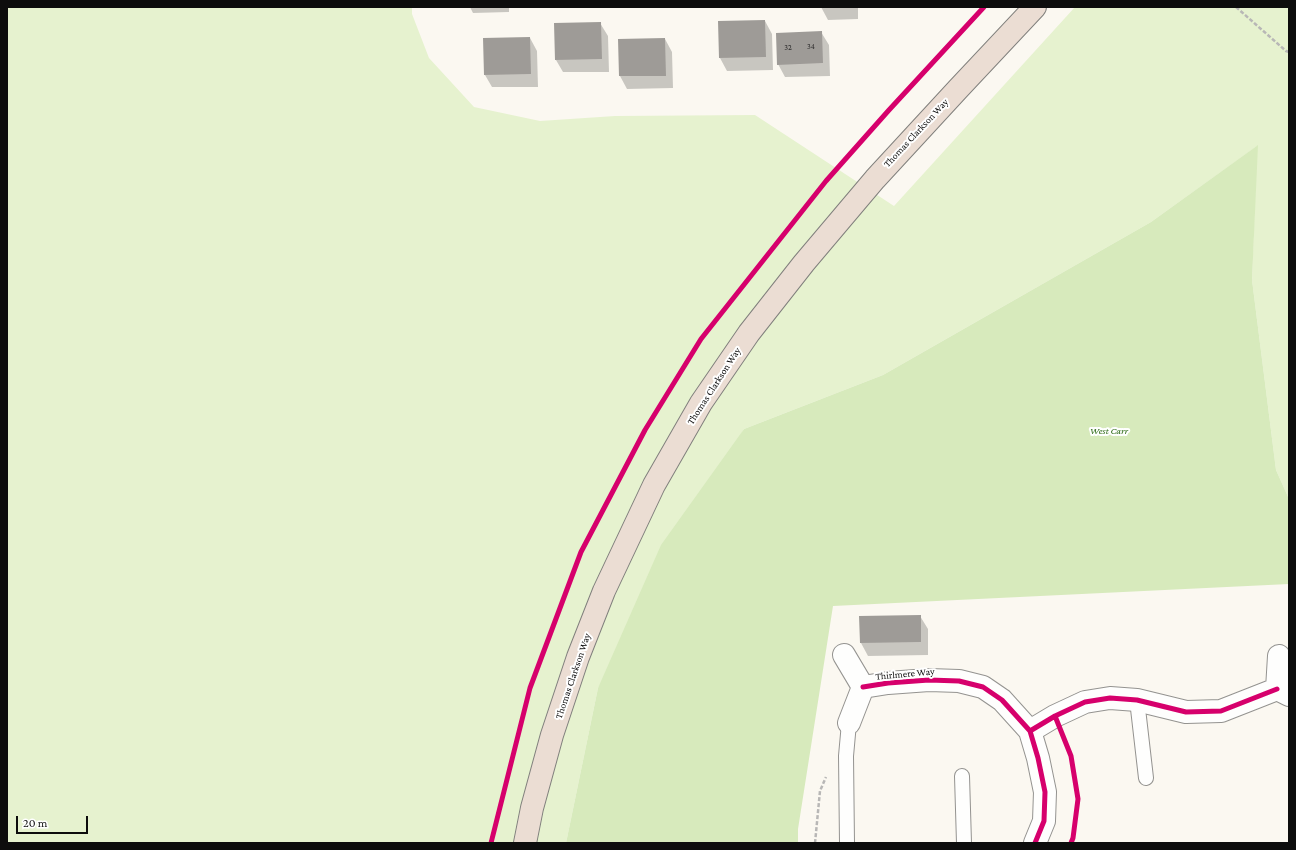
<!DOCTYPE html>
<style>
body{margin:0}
#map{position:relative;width:1296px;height:850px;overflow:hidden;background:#fbf8f1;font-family:"Crimson Pro",serif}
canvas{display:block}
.frame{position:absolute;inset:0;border:8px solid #0d0d0d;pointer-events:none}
.scale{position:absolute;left:16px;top:816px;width:72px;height:18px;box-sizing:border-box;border:2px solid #0d0d0d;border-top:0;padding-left:5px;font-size:12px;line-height:14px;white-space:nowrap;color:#0d0d0d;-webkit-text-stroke:3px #fff;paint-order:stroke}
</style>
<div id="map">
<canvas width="1296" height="850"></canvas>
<div class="frame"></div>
<div class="scale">20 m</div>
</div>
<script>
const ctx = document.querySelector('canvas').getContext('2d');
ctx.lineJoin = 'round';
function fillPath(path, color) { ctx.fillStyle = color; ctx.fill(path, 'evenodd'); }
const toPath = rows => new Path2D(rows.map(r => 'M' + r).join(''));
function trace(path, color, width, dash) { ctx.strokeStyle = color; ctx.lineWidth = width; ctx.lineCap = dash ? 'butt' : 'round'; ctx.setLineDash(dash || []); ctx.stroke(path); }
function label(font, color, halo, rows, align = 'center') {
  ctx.font = font + ' "Crimson Pro",serif'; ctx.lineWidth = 4; ctx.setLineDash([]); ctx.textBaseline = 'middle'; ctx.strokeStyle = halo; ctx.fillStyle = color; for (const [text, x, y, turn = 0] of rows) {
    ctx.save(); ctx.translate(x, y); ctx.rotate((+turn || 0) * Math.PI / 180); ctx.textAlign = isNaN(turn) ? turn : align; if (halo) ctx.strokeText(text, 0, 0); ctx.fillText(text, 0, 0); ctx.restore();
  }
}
fillPath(toPath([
 [7,7,412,7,412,14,429,58,474,107,540,121,615,116,755,115,894,206,1075,7,1289,7,1289,499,1276,470,1252,280,1257,146,1151,222,883,375,744,429,598,688,566,843,7,843]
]), '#e6f2cf');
fillPath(toPath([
 [1258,145,1252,280,1276,470,1289,499,1289,584,833,606,798,829,798,843,566,843,598,688,661,545,744,429,883,375,1151,222]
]), '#d7eabc');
fillPath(toPath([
 [470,7,509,7,509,12,473,13],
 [821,7,858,7,858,19,828,20],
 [765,21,772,34,773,70,727,71,720,58,719,22],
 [600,23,608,36,609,72,563,72,556,60],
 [821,32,829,45,830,76,785,77,778,64],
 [530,38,537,51,538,87,492,87,485,75],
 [665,39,672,52,673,88,627,89,620,76,619,40],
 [920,616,928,629,928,655,868,656,861,643]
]), '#0003');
fillPath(toPath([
 [765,20,766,57,719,58,718,21],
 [601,22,602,59,555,60,554,23],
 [822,31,823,63,777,65,776,33],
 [530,37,531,74,484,75,483,38],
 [665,38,666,76,619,76,618,39],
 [921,615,921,642,860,643,859,616]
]), '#9e9b97');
const lane = toPath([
 [1137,700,1146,778],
 [962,776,964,843],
 [847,843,846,756,849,723]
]);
const street = toPath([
 [844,655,863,687,849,723],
 [1279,656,1277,689,1289,695],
 [863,687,888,683,929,680,959,681,983,687,1002,700,1030,731,1038,758,1045,792,1044,821,1035,843],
 [1030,731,1055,716,1085,702,1110,698,1137,700,1186,712,1221,711,1277,689]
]);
const highway = toPath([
 [525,843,532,808,552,735,578,657,604,591,654,485,701,403,749,333,804,263,875,179,958,89,1035,7]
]);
trace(lane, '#949390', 16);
trace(street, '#949390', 24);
trace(highway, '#81807d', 24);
trace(toPath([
 [1236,7,1286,51,1289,52],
 [815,843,820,791,826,777]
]), '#b8b7b6', 2.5, [4, 2]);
trace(lane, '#fefefd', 14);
trace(street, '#fefefd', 22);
trace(highway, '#ebddd3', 22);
trace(toPath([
 [863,687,888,683,929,680,959,681,983,687,1002,700,1030,731,1038,758,1045,792,1044,821,1035,843],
 [1055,716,1071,756,1078,799,1073,838,1071,843],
 [1030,731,1055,716,1085,702,1110,698,1137,700,1186,712,1221,711,1277,689],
 [491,843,530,688,581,552,645,430,701,339,826,181,889,110,984,7]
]), '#d6006c', 5);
label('8px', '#313030', null, [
 ["34",811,47],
 ["32",788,48]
]);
label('10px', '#0d0d0d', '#fff', [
 ["Thomas Clarkson Way",916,133,-47],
 ["Thomas Clarkson Way",714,386,-57],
 ["Thirlmere Way",905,674,-5],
 ["Thomas Clarkson Way",573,676,-71]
]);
label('italic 10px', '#2e6b17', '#fff', [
 ["West Carr",1109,431]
]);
</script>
